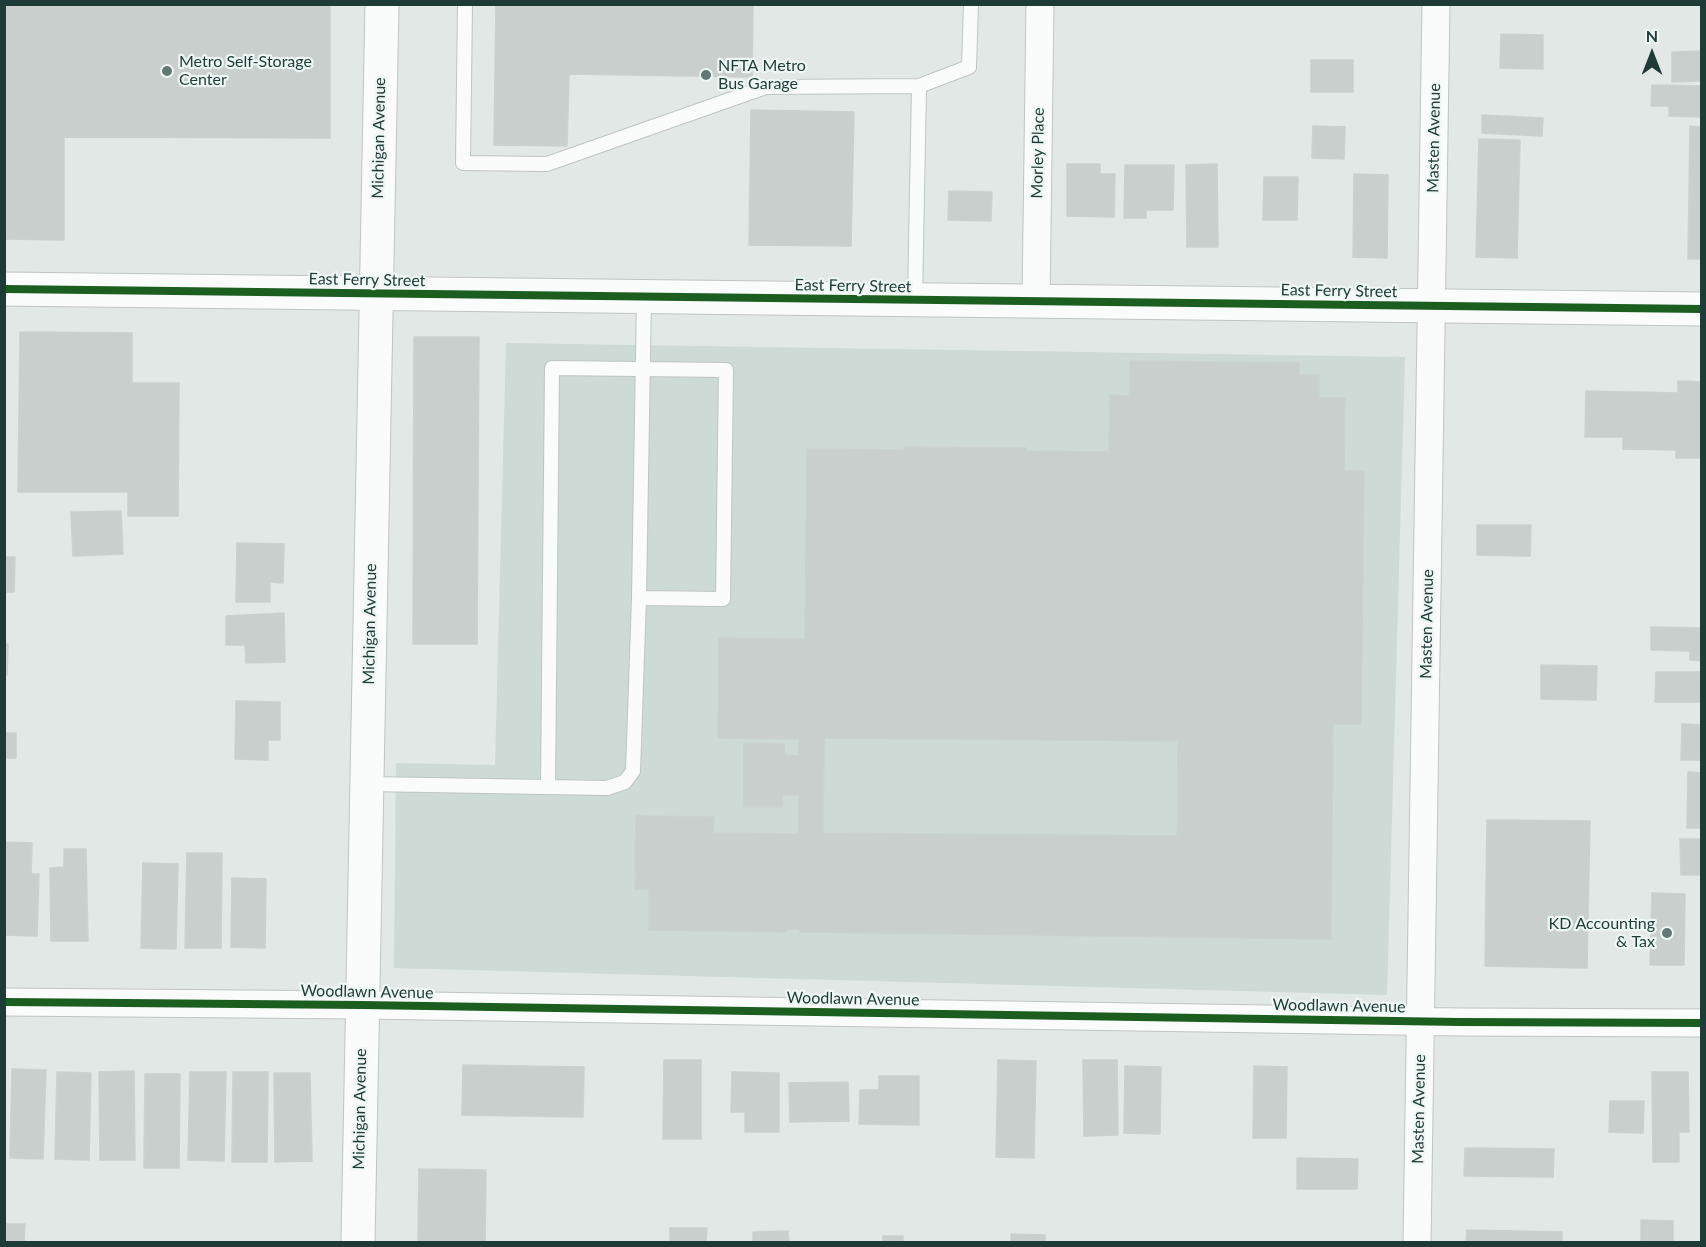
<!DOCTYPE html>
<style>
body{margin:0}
#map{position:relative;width:1706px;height:1247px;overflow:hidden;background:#e1e8e6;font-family:Lato,sans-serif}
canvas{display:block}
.frame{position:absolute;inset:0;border:6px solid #1e3b37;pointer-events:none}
.north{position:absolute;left:1622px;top:24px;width:60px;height:60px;-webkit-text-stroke:4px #eef7f4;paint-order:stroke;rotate:0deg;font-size:16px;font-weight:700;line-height:24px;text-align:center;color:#1e3b37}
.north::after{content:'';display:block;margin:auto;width:21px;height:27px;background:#1e3b37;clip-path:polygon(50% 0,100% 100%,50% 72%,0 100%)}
</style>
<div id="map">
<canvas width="1706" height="1247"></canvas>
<div class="frame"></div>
<div class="north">N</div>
</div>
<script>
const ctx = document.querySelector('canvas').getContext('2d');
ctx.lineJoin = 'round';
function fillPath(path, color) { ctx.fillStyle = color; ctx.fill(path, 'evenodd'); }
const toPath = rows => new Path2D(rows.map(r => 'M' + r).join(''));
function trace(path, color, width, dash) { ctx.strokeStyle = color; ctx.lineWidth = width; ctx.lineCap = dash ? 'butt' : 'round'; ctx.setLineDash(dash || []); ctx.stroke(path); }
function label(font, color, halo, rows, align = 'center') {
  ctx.font = font + ' Lato,sans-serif'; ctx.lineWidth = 4.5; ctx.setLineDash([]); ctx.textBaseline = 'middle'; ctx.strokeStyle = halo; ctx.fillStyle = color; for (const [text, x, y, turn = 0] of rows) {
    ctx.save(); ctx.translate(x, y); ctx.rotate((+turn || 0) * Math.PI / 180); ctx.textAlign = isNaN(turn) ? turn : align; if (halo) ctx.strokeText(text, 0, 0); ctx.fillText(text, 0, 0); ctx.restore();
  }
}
fillPath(toPath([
 [506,343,1405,357,1387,995,394,968,396,763,495,765]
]), '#cedad6');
const building = toPath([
 [4,4,330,4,330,138,64,137,64,240,4,239,4,4],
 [496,4,753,4,752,77,569,74,567,146,494,145,496,4],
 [1501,34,1543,35,1543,69,1500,68,1501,34],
 [1702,51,1702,81,1672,82,1672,52,1702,51],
 [1311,60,1353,60,1353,92,1311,92,1311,60],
 [1652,85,1702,86,1702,117,1669,116,1669,106,1651,106,1652,85],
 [751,110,854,112,851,246,749,245,751,110],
 [1482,115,1543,118,1542,136,1482,133,1482,115],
 [1313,126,1345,127,1344,159,1312,158,1313,126],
 [1690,126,1702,127,1702,259,1688,259,1690,126],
 [1479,139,1520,140,1517,258,1476,257,1479,139],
 [1067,164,1100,164,1100,174,1115,174,1114,217,1067,216,1067,164],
 [1217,164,1218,247,1187,247,1186,165,1217,164],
 [1125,165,1174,165,1173,210,1146,210,1146,218,1124,218,1125,165],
 [1354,174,1388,175,1387,258,1353,257,1354,174],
 [1264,177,1298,177,1297,220,1263,220,1264,177],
 [949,191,992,192,991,221,948,220,949,191],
 [20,332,132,333,132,383,179,383,178,516,128,516,128,492,18,492,20,332],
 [414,337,479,337,477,644,413,644,414,337],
 [1130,361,1299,363,1299,375,1319,375,1319,398,1345,398,1344,471,1364,471,1361,724,1333,724,1331,939,800,932,800,929,786,929,786,932,649,930,649,889,635,889,636,816,714,817,713,833,799,834,799,795,782,795,782,807,744,807,744,743,784,744,784,755,799,756,799,739,718,738,719,638,805,639,807,449,904,450,904,447,1026,448,1026,451,1109,452,1110,395,1129,396,1130,361],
 [824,738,1178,741,1177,836,823,833,824,738],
 [1678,381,1702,382,1702,458,1676,458,1676,450,1623,449,1623,437,1585,437,1586,391,1678,393,1678,381],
 [121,511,123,554,73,556,71,512,121,511],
 [1477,525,1531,525,1530,556,1477,555,1477,525],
 [237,543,284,544,283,583,270,582,270,602,236,602,237,543],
 [4,557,15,557,14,592,4,592,4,557],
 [284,613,285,662,246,663,245,645,226,645,226,616,284,613],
 [1651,627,1702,628,1702,661,1690,660,1690,651,1651,650,1651,627],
 [4,644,8,644,7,675,4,675,4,644],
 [1541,665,1597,666,1596,700,1541,699,1541,665],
 [1656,672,1702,672,1702,702,1655,702,1656,672],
 [236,701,280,702,280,740,268,740,268,760,235,759,236,701],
 [1682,724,1702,725,1702,760,1681,760,1682,724],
 [4,733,16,733,16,758,4,758,4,733],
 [1688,772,1702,773,1702,828,1687,828,1688,772],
 [1487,820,1590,821,1587,968,1485,966,1487,820],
 [1680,839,1702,839,1702,875,1681,875,1680,839],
 [4,842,32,843,31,874,39,874,37,936,4,935,4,842],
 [64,849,86,849,88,941,51,941,50,868,64,867,64,849],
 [187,853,222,853,221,948,185,948,187,853],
 [143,863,178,864,176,949,141,948,143,863],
 [232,878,266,879,265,948,231,947,232,878],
 [1652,893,1685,894,1684,965,1650,965,1652,893],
 [664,1060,701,1060,701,1139,663,1139,664,1060],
 [998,1060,1036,1061,1034,1158,996,1157,998,1060],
 [1083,1060,1117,1060,1118,1135,1084,1136,1083,1060],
 [463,1065,584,1067,583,1117,462,1115,463,1065],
 [1125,1066,1161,1067,1160,1134,1124,1133,1125,1066],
 [1254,1066,1287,1067,1286,1138,1253,1138,1254,1066],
 [12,1069,46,1070,43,1159,10,1158,12,1069],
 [134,1071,135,1160,100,1160,99,1072,134,1071],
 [57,1072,91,1073,89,1160,55,1159,57,1072],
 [190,1072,226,1072,224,1161,188,1160,190,1072],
 [233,1072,268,1072,267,1162,232,1162,233,1072],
 [732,1072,779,1073,779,1132,745,1132,745,1112,731,1112,732,1072],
 [1652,1072,1688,1072,1689,1132,1679,1132,1679,1162,1653,1162,1652,1072],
 [274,1073,310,1073,312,1161,275,1162,274,1073],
 [145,1074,180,1074,179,1168,144,1168,145,1074],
 [879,1076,919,1076,919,1125,859,1124,860,1090,879,1090,879,1076],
 [848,1082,849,1121,790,1122,789,1083,848,1082],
 [1610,1101,1644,1101,1643,1133,1609,1132,1610,1101],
 [1465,1148,1554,1149,1553,1177,1464,1176,1465,1148],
 [1297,1158,1358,1159,1357,1189,1297,1189,1297,1158],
 [419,1169,486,1170,485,1242,418,1242,419,1169],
 [1641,1220,1673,1221,1673,1242,1641,1242,1641,1220],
 [4,1224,25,1224,24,1242,4,1242,4,1224],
 [670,1228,707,1228,706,1242,670,1242,670,1228],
 [1467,1230,1562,1232,1562,1242,1466,1242,1467,1230],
 [788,1231,789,1242,753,1242,753,1232,788,1231],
 [1011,1234,1045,1235,1045,1242,1011,1242,1011,1234],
 [883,1236,903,1236,903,1242,883,1242,883,1236]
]);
fillPath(building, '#c8cfcd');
trace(building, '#cad1cf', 1.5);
const service = toPath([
 [465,4,463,163,547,164,766,87,919,86,969,67,971,4],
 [915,300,919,86],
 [367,784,607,788,625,782,633,771,639,598,644,296],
 [548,787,552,368,726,370,723,599,639,598]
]);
const minor = toPath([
 [1036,302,1040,4],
 [4,1002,362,1005,1460,1022,1702,1023],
 [1417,1242,1436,4]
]);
const tertiary = toPath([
 [4,289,1702,309],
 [358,1242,382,4]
]);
trace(service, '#bec5c3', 16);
trace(minor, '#bec5c3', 29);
trace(tertiary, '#bec5c3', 35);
trace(service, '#fafcfb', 14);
trace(minor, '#fafcfb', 27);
trace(tertiary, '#fafcfb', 33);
trace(toPath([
 [4,289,1702,309],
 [4,1002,362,1005,1460,1022,1702,1023]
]), '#1b5e20', 8);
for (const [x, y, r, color] of [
 [167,71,6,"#627874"],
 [706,75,6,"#627874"],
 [1667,933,6,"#627874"]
]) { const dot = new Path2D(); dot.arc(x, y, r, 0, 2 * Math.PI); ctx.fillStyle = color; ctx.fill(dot); trace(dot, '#eef7f4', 2); }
label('16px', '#1e3b37', '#eef7f4', [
 ["Metro Self-Storage",179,62],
 ["Center",179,80],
 ["NFTA Metro",718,66],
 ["Bus Garage",718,84],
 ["KD Accounting",1655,924,"right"],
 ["& Tax",1655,942,"right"]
], 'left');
label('16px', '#1e3b37', '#eef7f4', [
 ["Michigan Avenue",379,138,-89],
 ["Masten Avenue",1434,138,-89],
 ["Morley Place",1038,153,-89],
 ["East Ferry Street",367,280,1],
 ["East Ferry Street",853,286,1],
 ["East Ferry Street",1339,291,1],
 ["Michigan Avenue",370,624,-89],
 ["Masten Avenue",1427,624,-89],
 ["Woodlawn Avenue",367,992,1],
 ["Woodlawn Avenue",853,999,1],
 ["Woodlawn Avenue",1339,1006,1],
 ["Michigan Avenue",360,1109,-89],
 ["Masten Avenue",1419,1109,-89]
]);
</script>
